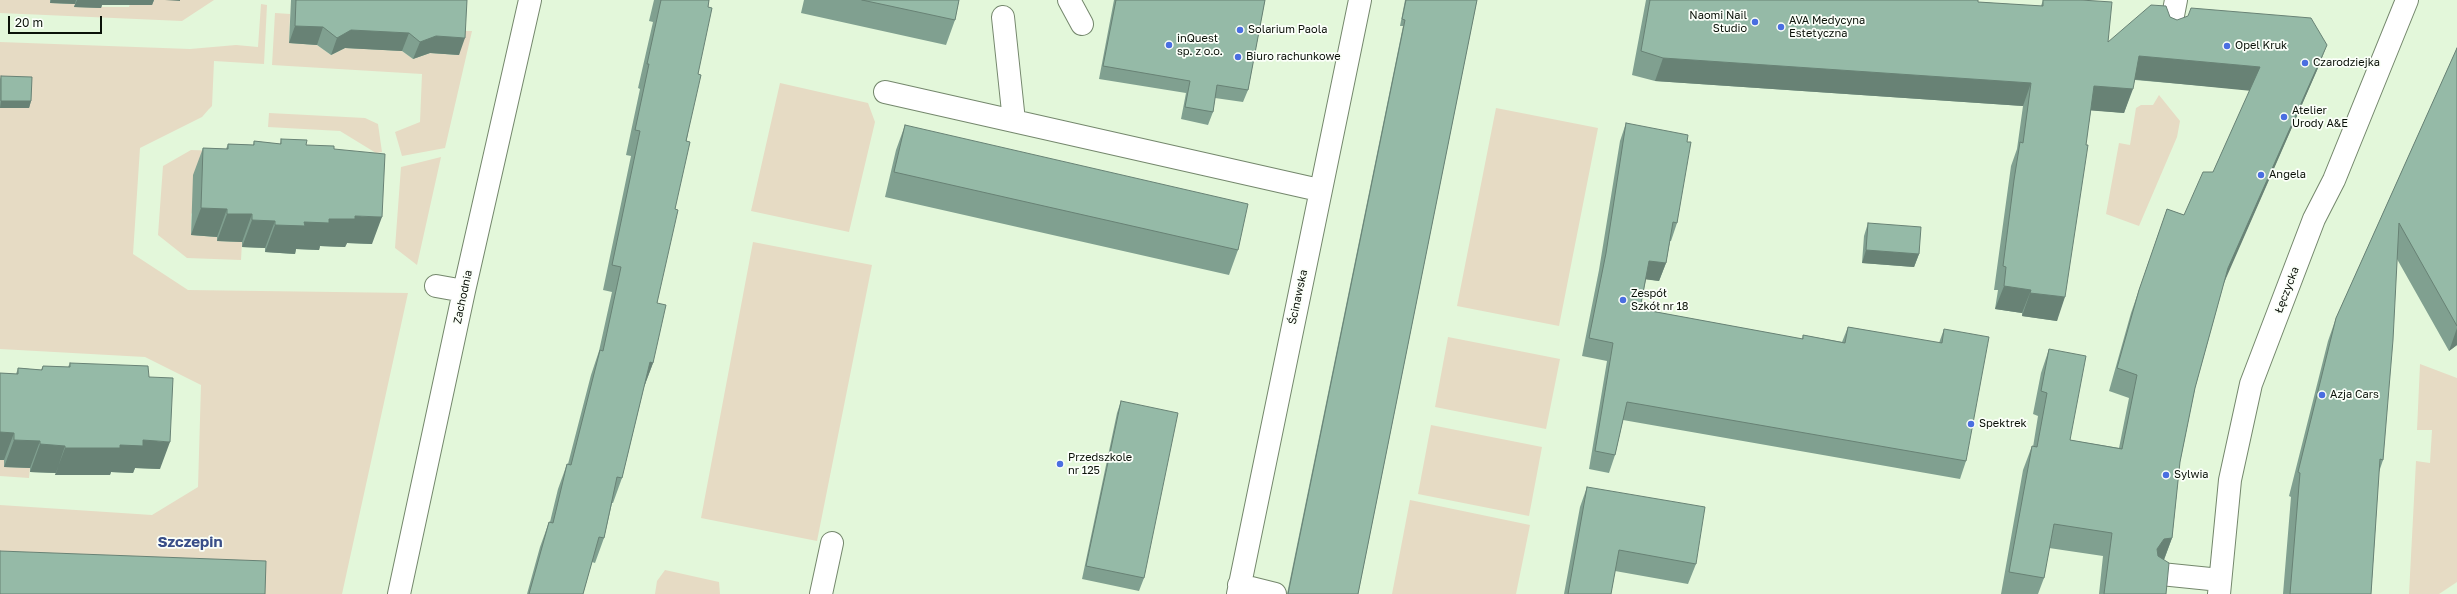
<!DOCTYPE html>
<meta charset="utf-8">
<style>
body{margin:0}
#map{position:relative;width:2457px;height:594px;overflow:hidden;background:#e3f7da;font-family:"Golos Text",sans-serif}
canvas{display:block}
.scale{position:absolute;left:8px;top:16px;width:94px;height:18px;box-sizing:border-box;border:2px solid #0a1108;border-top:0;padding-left:5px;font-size:12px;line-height:14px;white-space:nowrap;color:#0a1108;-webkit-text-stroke:3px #fbfff9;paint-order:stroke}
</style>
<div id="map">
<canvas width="2457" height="594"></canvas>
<div class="scale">20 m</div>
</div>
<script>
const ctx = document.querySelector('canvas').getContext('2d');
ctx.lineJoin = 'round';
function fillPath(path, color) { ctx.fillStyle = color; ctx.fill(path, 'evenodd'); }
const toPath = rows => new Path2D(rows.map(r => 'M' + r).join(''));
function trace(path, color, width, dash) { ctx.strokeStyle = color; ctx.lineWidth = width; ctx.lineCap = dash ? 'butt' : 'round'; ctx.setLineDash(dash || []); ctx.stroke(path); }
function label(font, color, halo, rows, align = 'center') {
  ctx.font = font + ' "Golos Text",sans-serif'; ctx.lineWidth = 3.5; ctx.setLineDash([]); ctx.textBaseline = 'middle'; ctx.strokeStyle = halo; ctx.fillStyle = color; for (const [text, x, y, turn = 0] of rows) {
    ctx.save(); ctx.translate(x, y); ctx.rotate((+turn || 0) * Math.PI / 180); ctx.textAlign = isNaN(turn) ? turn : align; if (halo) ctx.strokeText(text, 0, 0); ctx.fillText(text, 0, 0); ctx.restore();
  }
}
fillPath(toPath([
 [0,0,50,0,50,3,75,4,75,7,129,7,130,4,153,0,214,0,182,21,0,13],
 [261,4,267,5,264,64,214,61,212,106,209,109,202,117,140,148,133,254,188,290,408,293,342,594,263,594,0,558,0,505,152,515,198,487,201,385,145,357,0,349,0,42,190,49,236,45,258,47],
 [275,13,290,14,289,43,317,45,331,55,345,48,402,51,413,59,430,53,458,55,460,31,472,31,445,148,402,156,395,132,420,122,422,74,272,65],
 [780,83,868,103,875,122,849,232,751,211],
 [2159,95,2180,121,2177,137,2139,226,2106,214,2119,143,2130,145,2136,108,2141,105,2153,105],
 [1496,108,1598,128,1559,326,1457,306],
 [269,113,365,118,378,124,382,152,376,153,340,131,268,127],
 [191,150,249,152,191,214,191,235,217,237,217,241,242,242,241,260,187,258,158,235,163,166],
 [441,157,417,265,395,248,401,167],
 [753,242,872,265,817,541,701,518],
 [1448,337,1560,359,1546,429,1435,407],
 [2420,364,2457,378,2457,582,2439,594,2409,594,2416,461,2430,463,2432,430,2417,430],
 [1431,425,1542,447,1529,516,1418,494],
 [0,460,4,460,4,467,30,468,29,478,0,476],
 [1410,500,1530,525,1516,594,1392,594],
 [665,570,719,582,720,594,655,594,657,581]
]), '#e6dbc4');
const minor = toPath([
 [1069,0,1082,24],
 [1003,17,1014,121],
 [2170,31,2176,0],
 [885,92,1319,190],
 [436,286,464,291],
 [2161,574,2220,580],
 [1239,585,1275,594],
 [399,594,464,291,530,0],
 [821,594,832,543],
 [1238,594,1360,0],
 [2219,594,2230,480,2251,384,2314,219,2334,180,2407,0]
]);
trace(minor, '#74876c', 24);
trace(minor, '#fff', 22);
fillPath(toPath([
 [50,0,154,0,152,5,102,5,101,8,74,7,75,4,50,3],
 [291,0,467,0,459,55,430,53,413,59,402,51,345,48,331,55,317,45,289,43],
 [654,0,709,0,708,7,698,74,675,209,657,303,653,363,644,387,622,478,613,503,612,503,604,538,595,563,592,562,583,594,527,594,540,547,549,522,550,522,558,489,567,464,568,464,591,375,599,351,612,292,603,290,631,156,626,155,640,89,638,88,653,22,649,21],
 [804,0,959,0,955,20,946,45,801,13],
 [1114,0,1265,0,1248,90,1243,102,1215,98,1213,112,1208,125,1181,119,1186,93,1099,79],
 [1405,0,1477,0,1358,594,1287,594,1403,26,1400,26],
 [1646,0,1978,0,1978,2,2041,6,2043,0,2081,0,2108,42,2170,17,2177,20,2318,68,2225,279,2195,388,2180,462,2172,538,2164,560,2166,594,2099,594,2103,556,2049,548,2044,578,2038,594,2001,594,2023,470,2032,446,2033,447,2038,416,2033,414,2041,373,2049,349,2070,440,2119,448,2129,398,2109,391,2131,313,2167,209,2184,215,2213,172,2250,90,2135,80,2124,113,2091,110,2057,321,2022,316,2022,313,1995,309,1998,290,1994,290,2011,166,2017,149,2023,106,1655,81,1632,75],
 [2457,48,2457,345,2449,351,2397,259,2383,460,2379,472,2371,594,2283,594,2291,497,2289,496,2328,341,2336,318],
 [1,76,31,101,29,108,0,108,0,79],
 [1626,123,1687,142,1677,223,1671,241,1670,241,1666,263,1659,281,1646,279,1640,309,1802,339,1803,335,1842,342,1848,327,1939,343,1944,329,1966,461,1960,479,1623,420,1615,455,1609,473,1589,469,1607,361,1582,356,1599,270,1620,141],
 [905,125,1238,250,1229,275,885,197,896,150],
 [281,139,306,145,334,149,372,244,347,243,345,247,320,246,319,250,296,249,295,254,265,252,265,248,242,247,242,242,217,241,217,237,191,235,193,175,203,148,226,149,228,144,253,145,254,141,280,144],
 [1868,223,1919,254,1914,267,1862,263,1864,236],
 [70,363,149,377,160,469,135,468,133,473,111,472,110,475,55,475,56,473,30,472,30,468,4,467,4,460,0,460,0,373,16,374,18,368,41,370,43,366,68,367],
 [1121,401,1144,578,1139,591,1082,579,1117,413],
 [1587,487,1696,564,1688,584,1615,571,1611,594,1564,594,1580,507]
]), '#80a090');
fillPath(toPath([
 [51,0,76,0,75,4,50,3],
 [77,0,154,0,152,5,102,5,101,8,74,7],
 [165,0,180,0,180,1],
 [295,26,323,27,317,45,289,43],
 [351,30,409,33,402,51,345,48,331,55,337,38],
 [436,36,465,38,459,55,430,53,413,59,420,42],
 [2327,45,2318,68,2220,292,2228,268],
 [2139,56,2260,67,2252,91,2130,79],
 [1663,58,2031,83,2023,106,1655,81],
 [2094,86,2133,89,2124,113,2085,110],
 [1,101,31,101,29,108,0,108],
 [201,208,227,209,217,237,191,235],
 [227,214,252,214,242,242,217,241],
 [355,216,382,217,372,244,347,243,345,247,320,246,319,250,296,249,295,254,265,252,275,225],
 [252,220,275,221,265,248,242,247],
 [1866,250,1919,254,1914,267,1862,263],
 [1649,261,1666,263,1659,281,1643,279],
 [2004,286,2031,290,2022,313,1995,309],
 [2030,293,2065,297,2057,321,2022,316],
 [2457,328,2457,345,2449,351],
 [650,362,653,363,644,387],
 [0,432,14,433,4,460,0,460],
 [14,440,40,441,30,468,4,467],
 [143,440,170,442,160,469,135,468,133,473,111,472,110,475,55,475,65,448,120,445],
 [40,444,65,446,56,473,30,472],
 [2172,538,2163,562,2149,572,2157,549,2164,539]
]), '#688275');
const building = toPath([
 [296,0,467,0,465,38,436,36,420,42,409,33,351,30,337,38,323,27,295,26,296,0],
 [661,0,709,0,708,7,712,8,698,74,701,75,686,141,690,142,675,209,678,210,657,303,666,305,653,363,650,362,622,478,617,477,604,538,599,537,583,594,529,594,549,522,553,523,567,464,571,465,600,350,603,351,621,267,612,265,640,131,635,130,649,64,647,64,661,0],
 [862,0,959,0,955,20,862,0],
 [1116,0,1265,0,1248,90,1217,85,1213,112,1185,107,1190,81,1103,66,1116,0],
 [1406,0,1477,0,1358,594,1288,594,1405,20,1402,19,1406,0],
 [1650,0,1978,0,1978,2,2043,6,2043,0,2081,0,2112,2,2108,42,2151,5,2166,6,2170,17,2177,20,2188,16,2191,8,2311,18,2327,45,2228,268,2195,388,2180,462,2172,538,2164,539,2157,549,2158,556,2169,563,2166,594,2104,594,2112,533,2054,524,2044,578,2009,572,2032,446,2037,447,2047,393,2041,391,2049,349,2086,356,2070,440,2122,449,2137,375,2117,368,2139,290,2167,209,2184,215,2203,172,2213,172,2260,67,2139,56,2133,89,2094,86,2086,145,2088,145,2065,297,2030,293,2031,290,2004,286,2006,267,2003,266,2014,180,2020,142,2023,143,2031,83,1663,58,1641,51,1650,0],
 [2457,48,2457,326,2399,223,2393,340,2383,460,2380,459,2371,594,2290,594,2300,473,2298,472,2336,318,2457,48],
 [1,76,32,77,31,101,1,101,1,76],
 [1626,123,1688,135,1687,142,1691,142,1677,223,1673,222,1666,263,1649,261,1640,309,1803,339,1803,335,1845,343,1848,327,1942,343,1944,329,1989,337,1966,461,1627,402,1615,455,1595,451,1613,343,1589,338,1606,253,1626,123],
 [905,125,1248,204,1238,250,894,172,905,125],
 [281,139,307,140,306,145,334,146,334,149,385,154,382,217,355,216,355,219,329,219,329,223,304,222,305,226,275,225,275,221,252,220,252,214,227,214,227,209,201,208,203,148,228,149,228,144,254,145,254,141,281,144,281,139],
 [1868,223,1921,227,1919,254,1866,250,1868,223],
 [70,363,148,366,149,377,173,378,170,442,143,440,143,446,120,445,120,448,65,448,65,446,40,444,40,441,14,440,14,433,0,432,0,373,18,374,18,368,42,370,43,366,70,367,70,363],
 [1121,401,1178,413,1144,578,1086,566,1121,401],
 [1587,487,1705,507,1696,564,1619,550,1611,594,1568,594,1587,487],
 [0,551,266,561,265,594,0,594,0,551]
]);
fillPath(building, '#95baa7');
trace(building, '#688275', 1);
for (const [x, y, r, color] of [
 [1755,22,4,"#4a6ee1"],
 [1781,27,4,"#4a6ee1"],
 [1240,30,4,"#4a6ee1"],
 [1169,45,4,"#4a6ee1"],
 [2227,46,4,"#4a6ee1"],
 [1238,57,4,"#4a6ee1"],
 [2305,63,4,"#4a6ee1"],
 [2284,117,4,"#4a6ee1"],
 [2261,175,4,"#4a6ee1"],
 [1623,300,4,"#4a6ee1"],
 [2322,395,4,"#4a6ee1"],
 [1971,424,4,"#4a6ee1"],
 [1060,464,4,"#4a6ee1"],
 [2166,475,4,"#4a6ee1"]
]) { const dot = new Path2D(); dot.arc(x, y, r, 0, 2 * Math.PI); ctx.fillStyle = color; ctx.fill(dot); trace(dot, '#fbfff9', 1.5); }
label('11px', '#0a1108', '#fbfff9', [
 ["Naomi Nail",1747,16,"right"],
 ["Studio",1747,29,"right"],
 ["AVA Medycyna",1789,21],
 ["Estetyczna",1789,34],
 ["Solarium Paola",1248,30],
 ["inQuest",1177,39],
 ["sp. z o.o.",1177,52],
 ["Opel Kruk",2235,46],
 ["Biuro rachunkowe",1246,57],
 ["Czarodziejka",2313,63],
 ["Atelier",2292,111],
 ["Urody A&E",2292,124],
 ["Angela",2269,175],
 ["Zespół",1631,294],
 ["Szkół nr 18",1631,307],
 ["Azja Cars",2330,395],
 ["Spektrek",1979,424],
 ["Przedszkole",1068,458],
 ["nr 125",1068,471],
 ["Sylwia",2174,475]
], 'left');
label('11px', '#0a1108', '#fbfff9', [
 ["Łęczycka",2287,290,-69],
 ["Zachodnia",463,297,-78],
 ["Ścinawska",1298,297,-78]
]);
label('bold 15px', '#394e88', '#fbfff9', [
 ["Szczepin",190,542]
]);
</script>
